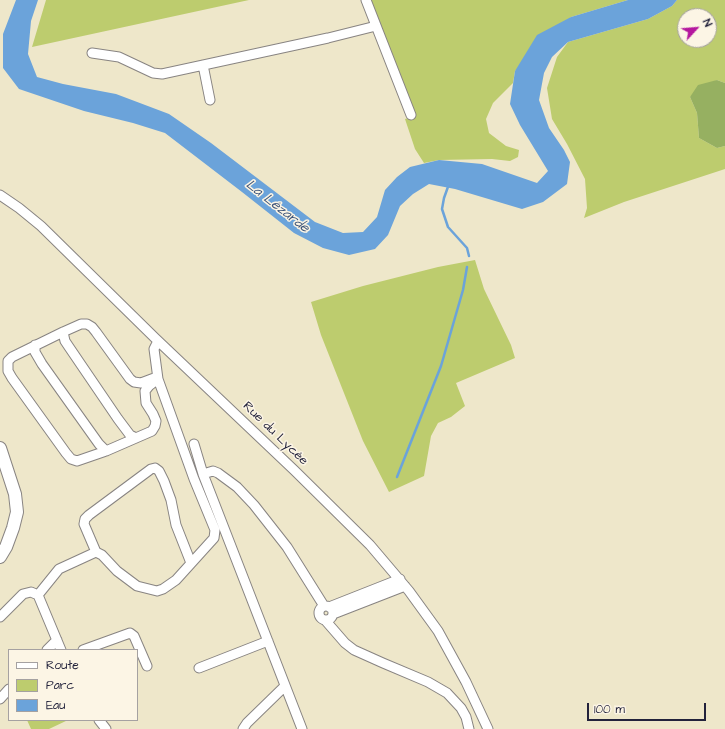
<!DOCTYPE html>
<meta charset="utf-8">
<style>
body{margin:0}
#map{position:relative;width:725px;height:729px;overflow:hidden;background:#eee7ca;font-family:"Architects Daughter",sans-serif}
canvas{display:block}
.legend{position:absolute;left:8px;top:649px;width:130px;height:72px;box-sizing:border-box;background:#fcf5e5;border:1px solid #a5a1a1;margin:0;padding:5px 7px;list-style:none;font-size:12px;color:#22223b}
.legend li{display:flex;align-items:center;gap:8px;height:20px}
.legend b{width:20px;border:1px solid #a5a1a1}
.north{position:absolute;left:677px;top:8px;width:40px;height:40px;box-sizing:border-box;background:#fcf5e5;border:1px solid #a5a1a1;border-radius:50%;rotate:64deg;font-size:11px;font-weight:700;line-height:16px;text-align:center;color:#22223b}
.north::after{content:'';display:block;margin:auto;width:14px;height:18px;background:#b5179e;clip-path:polygon(50% 0,100% 100%,50% 72%,0 100%)}
.scale{position:absolute;left:587px;top:703px;width:119px;height:18px;box-sizing:border-box;border:2px solid #22223b;border-top:0;padding-left:5px;font-size:12px;line-height:14px;white-space:nowrap;color:#22223b;-webkit-text-stroke:3px #fcf5e5;paint-order:stroke}
</style>
<div id="map">
<canvas width="725" height="729"></canvas>
<ul class="legend">
<li><b style="height:5px;background:#fff"></b>Route</li>
<li><b style="height:11px;background:#bdcc6e"></b>Parc</li>
<li><b style="height:11px;background:#6ba3da"></b>Eau</li>
</ul>
<div class="north">N</div>
<div class="scale">100 m</div>
</div>
<script>
const ctx = document.querySelector('canvas').getContext('2d');
ctx.lineJoin = 'round';
function fillPath(path, color) { ctx.fillStyle = color; ctx.fill(path, 'evenodd'); }
const toPath = rows => new Path2D(rows.map(r => 'M' + r).join(''));
function trace(path, color, width, dash) { ctx.strokeStyle = color; ctx.lineWidth = width; ctx.lineCap = dash ? 'butt' : 'round'; ctx.setLineDash(dash || []); ctx.stroke(path); }
function label(font, color, halo, rows, align = 'center') {
  ctx.font = font + ' "Architects Daughter",sans-serif'; ctx.lineWidth = 3; ctx.setLineDash([]); ctx.textBaseline = 'middle'; ctx.strokeStyle = halo; ctx.fillStyle = color; for (const [text, x, y, turn = 0] of rows) {
    ctx.save(); ctx.translate(x, y); ctx.rotate((+turn || 0) * Math.PI / 180); ctx.textAlign = isNaN(turn) ? turn : align; if (halo) ctx.strokeText(text, 0, 0); ctx.fillText(text, 0, 0); ctx.restore();
  }
}
fillPath(toPath([
 [46,0,249,0,32,47],
 [370,0,628,0,571,17,515,71,513,83,493,103,486,119,489,133,506,146,519,150,518,157,510,161,492,159,439,160,424,163,415,149,405,119,414,116],
 [677,0,725,0,725,83,717,80,690,97,697,113,699,138,717,148,725,146,725,169,624,202,584,218,587,208,585,179,567,144,552,119,547,88,557,57,568,42,648,19,672,6],
 [685,16,709,16,709,40,685,40],
 [475,260,484,289,511,345,515,358,456,383,465,406,451,417,438,423,431,436,424,476,389,492,363,441,321,335,311,302,363,286,438,267],
 [27,720,68,720,49,729,31,729]
]), '#bdcc6e');
fillPath(toPath([
 [717,80,725,83,725,146,717,148,699,138,697,113,690,97,698,85]
]), '#96b061');
fillPath(toPath([
 [16,0,38,0,31,21,28,54,37,77,63,84,116,94,169,114,211,143,315,222,343,233,363,232,377,217,385,190,397,177,410,167,439,160,482,164,537,183,548,171,520,125,510,104,515,71,537,35,571,17,628,0,677,0,672,6,648,19,568,42,552,57,544,73,539,100,549,128,564,150,570,162,567,184,543,202,522,209,455,189,429,184,413,194,400,206,388,235,375,249,349,255,323,248,294,233,242,192,165,133,133,123,84,111,19,89,3,68,3,34]
]), '#6ba3da');
trace(toPath([
 [449,184,444,198,442,209,448,227,467,248,469,256],
 [397,477,441,366,463,290,467,267]
]), '#6ba3da', 2.5);
const minor = toPath([
 [366,0,411,115],
 [92,53,119,57,153,73,162,74,328,38,376,26],
 [203,65,210,100],
 [0,195,19,208,41,226,155,338,294,470,370,545,409,591,438,631,466,682,488,729],
 [63,332,65,341,69,347,118,419,130,435,136,438],
 [158,341,154,349,158,379,194,479,215,530,214,538,176,580,163,589,157,591,137,586,117,571,102,555,96,552,84,524,85,519,89,515,151,469,155,468,159,471,164,481,171,500,176,525,191,563],
 [35,345,35,352,42,364,99,444,106,451],
 [157,377,141,383,134,382,130,379,96,332,92,327,87,324,81,324,63,332,12,357,8,361,8,371,12,378,66,453,71,459,77,461,106,451,152,431,155,426,156,421,153,414,146,403,145,391,149,386,158,379],
 [194,444,203,474,302,729],
 [203,474,213,471,218,473,237,487,254,505,287,547,324,606],
 [38,595,59,569,96,552],
 '319 613a7 7 0 1 1 14 0a7 7 0 1 1-14 0Z',
 [329,607,400,579],
 [333,614,405,586],
 [0,617,23,594,31,592,38,595,61,650],
 [325,620,345,643,354,650,383,663,428,682,447,693,461,708,466,717,469,729],
 [47,650,57,640],
 [83,650,130,633,134,636,147,666],
 [199,668,268,641],
 [0,699,9,689],
 [99,720,106,729],
 [243,729,247,723,285,686]
]);
const major = toPath([
 [0,448,15,494,17,512,13,528,6,547,0,557]
]);
trace(minor, '#888482', 11);
trace(major, '#888482', 14);
trace(minor, '#fff', 9);
trace(major, '#fff', 12);
label('13px', '#22223b', '#fcf5e5', [
 ["Rue du Lycée",275,434,44]
]);
label('italic 14px', '#3f567b', '#fcf5e5', [
 ["La Lézarde",277,207,38]
]);
</script>
